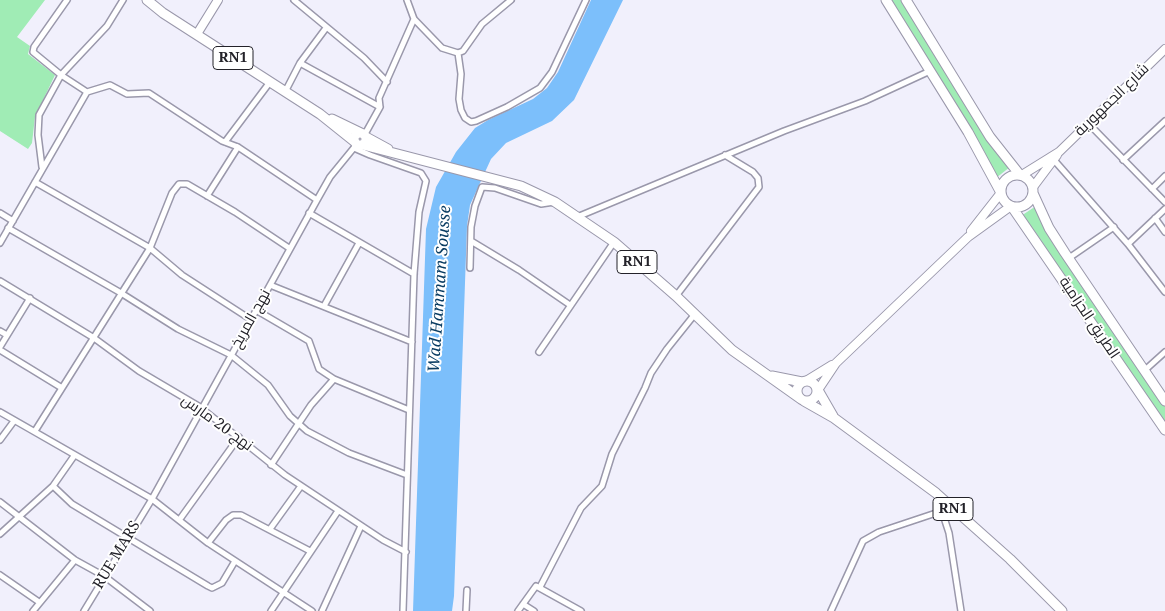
<!DOCTYPE html>
<meta charset="utf-8">
<style>
body{margin:0}
canvas{display:block;background:#f1f0fc}
</style>
<canvas width="1165" height="611"></canvas>
<script>
const ctx = document.querySelector('canvas').getContext('2d');
ctx.lineJoin = 'round';
function fillPath(path, color) { ctx.fillStyle = color; ctx.fill(path, 'evenodd'); }
const toPath = rows => new Path2D(rows.map(r => 'M' + r).join(''));
function trace(path, color, width, dash) { ctx.strokeStyle = color; ctx.lineWidth = width; ctx.lineCap = dash ? 'butt' : 'round'; ctx.setLineDash(dash || []); ctx.stroke(path); }
function label(font, color, halo, rows, align = 'center') {
  ctx.font = font + ' "Noto Serif",Cairo,serif'; ctx.lineWidth = 4; ctx.setLineDash([]); ctx.textBaseline = 'middle'; ctx.strokeStyle = halo; ctx.fillStyle = color; for (const [text, x, y, turn = 0] of rows) {
    ctx.save(); ctx.translate(x, y); ctx.rotate((+turn || 0) * Math.PI / 180); ctx.textAlign = isNaN(turn) ? turn : align; if (halo) ctx.strokeText(text, 0, 0); ctx.fillText(text, 0, 0); ctx.restore();
  }
}
fillPath(toPath([
 [0,0,45,0,17,37,30,46,28,54,55,75,35,117,32,143,28,149,0,131],
 [890,0,902,0,1010,167,996,178,984,151],
 [1036,206,1165,406,1165,425,1036,233,1021,216]
]), '#a0ecb5');
fillPath(toPath([
 [591,0,623,0,574,100,552,121,506,143,491,159,470,205,467,226,454,596,452,611,413,611,426,229,436,187,456,152,475,128,488,120,533,99,547,88,558,72]
]), '#7cbffb');
const minor = toPath([
 [294,0,364,58,387,82],
 [407,0,414,19,442,48,458,53,463,51,482,24,511,0],
 [458,53,461,74,459,99,461,110,465,118,471,122,476,121,507,107,540,88,552,72,586,0],
 [300,63,380,107],
 [87,92,110,85,127,94,149,93,222,141,238,147,317,200],
 [285,92,300,63,326,28],
 [1088,123,1165,202],
 [365,134,380,107,379,98,414,19],
 [225,142,270,82],
 [354,148,370,155,421,173,426,181,419,212,414,274,403,611],
 [1054,160,1128,244,1165,292],
 [1123,160,1165,121],
 [42,167,38,135,39,115,61,75,107,26,123,0],
 [35,182,150,248,182,275,250,319],
 [1152,189,1165,176],
 [207,196,238,147],
 [0,213,13,221],
 [309,213,414,274],
 [577,217,784,131,865,101,930,71],
 [1155,218,1165,232],
 [8,228,121,293,178,329,231,355,268,385,290,416,307,431,349,453,407,475],
 [471,241,519,270,570,305],
 [0,243,87,92,61,75,33,52,34,47,67,0],
 [1128,244,1165,209],
 [1069,258,1114,227],
 [470,268,471,227,475,206,482,187,495,188,541,204,554,202],
 [0,281,94,338,139,371,200,407,285,475,383,540,406,552],
 [270,285,412,342],
 [676,296,759,187,758,178,753,172,725,155],
 [324,306,359,243],
 [256,310,309,341,319,369,334,379],
 [0,331,7,335],
 [0,347,30,298],
 [0,350,62,388],
 [539,352,614,242],
 [1145,370,1165,352],
 [0,412,152,499,208,543,312,611],
 [35,431,150,248,172,193,179,184,187,184,235,212,289,248],
 [0,440,14,421],
 [271,465,311,405,334,379,409,410],
 [53,486,72,504,208,586,212,588,222,583,235,561],
 [937,496,949,533,961,611],
 [0,502,75,560,104,576,150,611],
 [180,519,239,437],
 [270,529,301,486],
 [0,534,53,486,74,456],
 [208,543,226,520,233,515,241,515,310,551],
 [0,575,39,602],
 [540,587,581,508,602,486,612,454,645,388,651,373,667,349,695,314],
 [523,604,534,611],
 [33,611,75,560],
 [84,611,152,499,317,200,330,177,357,144],
 [271,611,338,511],
 [322,611,361,526],
 [466,611,467,590],
 [518,611,536,586,581,611],
 [831,611,863,541,879,532,942,511]
]);
const secondary = toPath([
 [197,34,218,0],
 [1022,175,1059,152,1165,49],
 [1033,187,1057,155],
 [971,231,1000,194],
 [806,381,832,365],
 [818,390,836,363,968,237,1011,206]
]);
const primary = toPath([
 [147,0,163,13,320,114,355,142],
 [332,119,361,133],
 '354 139a6 6 0 1 1 12 0a6 6 0 1 1-12 0Z',
 [366,137,388,149],
 [363,145,521,186,555,202,614,242,676,296,732,350,801,399],
 [772,376,802,382],
 '797 391a10 10 0 1 1 20 0a10 10 0 1 1-20 0Z',
 [818,390,833,416],
 [804,401,834,418,936,493,1010,559,1062,611]
]);
const trunk = toPath([
 [886,0,968,132,1000,191],
 [906,0,990,137,1020,175],
 '1001 191a16 16 0 1 1 32 0a16 16 0 1 1-32 0Z',
 [1033,193,1049,228,1065,253,1165,401],
 [1012,207,1165,430]
]);
trace(minor, '#9a98ab', 8);
trace(secondary, '#9a98ab', 10);
trace(primary, '#9a98ab', 11);
trace(trunk, '#9a98ab', 11);
trace(minor, '#fff', 5);
trace(secondary, '#fff', 8);
trace(primary, '#fff', 9);
trace(trunk, '#fff', 9);
for (const [x, y, w] of [
 [233,58,40],
 [637,262,40],
 [953,509,40]
]) { const box = new Path2D(); box.roundRect(x - w / 2, y - 11.5, w, 23, 4); ctx.fillStyle = '#fff'; ctx.fill(box); trace(box, '#232229', 1); }
label('bold 14px', '#232229', null, [
 ["RN1",233,58],
 ["RN1",637,262],
 ["RN1",953,509]
]);
label('15px', '#232229', '#fff', [
 ["شارع الجمهورية",1112,100,-44],
 ["الطريق الحزامية",1089,318,56],
 ["نهج المريخ",251,319,-61],
 ["نهج 20 مارس",217,423,36],
 ["RUE MARS",117,555,-59]
]);
label('italic 16px', '#093c62', '#fff', [
 ["Wad Hammam Sousse",440,289,-86]
]);
</script>
